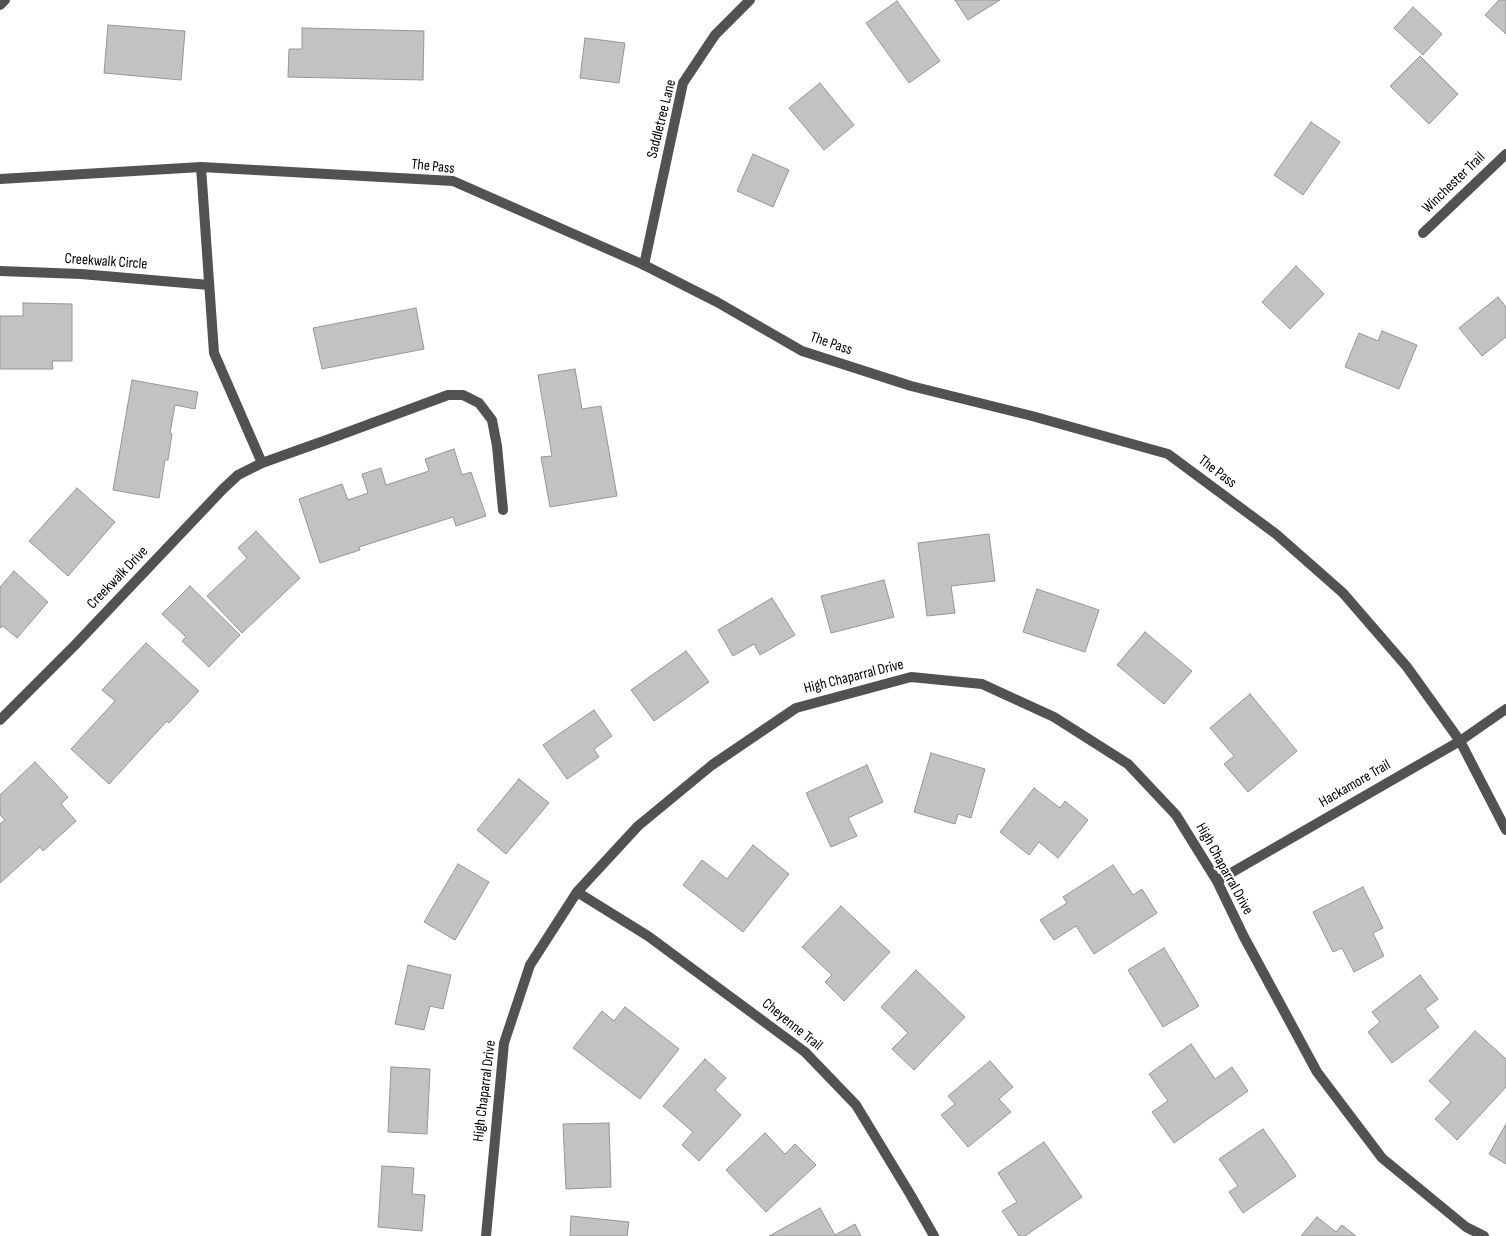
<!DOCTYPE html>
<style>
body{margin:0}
canvas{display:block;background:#fff}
</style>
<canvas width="1506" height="1236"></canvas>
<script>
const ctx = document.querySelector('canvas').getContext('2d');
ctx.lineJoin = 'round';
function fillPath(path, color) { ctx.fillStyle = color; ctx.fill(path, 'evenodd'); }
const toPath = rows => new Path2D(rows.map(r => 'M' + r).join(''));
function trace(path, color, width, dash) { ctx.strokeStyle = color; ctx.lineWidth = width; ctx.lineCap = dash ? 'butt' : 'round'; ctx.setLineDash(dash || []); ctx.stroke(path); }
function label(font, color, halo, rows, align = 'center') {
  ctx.font = font + ' "Sofia Sans Condensed",sans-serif'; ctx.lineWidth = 4; ctx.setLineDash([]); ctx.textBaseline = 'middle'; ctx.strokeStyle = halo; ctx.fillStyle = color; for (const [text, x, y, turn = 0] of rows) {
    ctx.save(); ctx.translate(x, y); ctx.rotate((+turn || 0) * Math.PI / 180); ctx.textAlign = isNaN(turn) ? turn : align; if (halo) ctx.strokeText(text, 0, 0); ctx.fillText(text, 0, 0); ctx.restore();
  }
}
const building = toPath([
 [955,0,1000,0,968,20,955,0],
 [1499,0,1506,0,1506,34,1485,15,1499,0],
 [897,1,940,61,909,83,866,23,897,1],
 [1413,7,1442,34,1423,55,1394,28,1413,7],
 [108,25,185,31,181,80,104,73,108,25],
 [302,28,424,31,423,80,288,77,289,49,302,49,302,28],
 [585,38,625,43,619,83,580,78,585,38],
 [1420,56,1458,94,1429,124,1390,86,1420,56],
 [820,83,854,125,824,150,789,108,820,83],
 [1311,122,1340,142,1303,195,1274,175,1311,122],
 [753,154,789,170,773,207,737,191,753,154],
 [1296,266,1324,294,1290,329,1262,302,1296,266],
 [1498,297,1506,307,1506,337,1482,356,1459,328,1498,297],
 [23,303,72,304,72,361,52,361,53,369,0,369,0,316,23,316,23,303],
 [416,308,424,349,322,369,313,328,416,308],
 [1382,331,1417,345,1399,389,1345,367,1359,333,1378,341,1382,331],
 [575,369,582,409,601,406,617,496,550,507,541,457,552,456,538,375,575,369],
 [132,380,198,392,195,409,175,405,170,433,172,434,168,460,165,460,159,498,113,490,132,380],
 [454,449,462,475,471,472,486,516,456,526,453,517,359,547,360,550,320,563,299,499,342,484,348,500,368,493,362,474,381,468,386,485,429,471,425,459,454,449],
 [77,488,115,522,68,576,29,541,77,488],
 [256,531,300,578,242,633,207,596,247,558,238,548,256,531],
 [989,534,995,581,951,586,955,613,927,616,918,543,989,534],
 [14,571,48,602,17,638,3,626,0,628,0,587,14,571],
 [884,580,894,617,831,633,821,596,884,580],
 [190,586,240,635,209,667,182,641,186,637,162,614,190,586],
 [1037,589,1099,610,1085,652,1023,632,1037,589],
 [772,598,795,635,760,655,754,644,733,656,718,630,772,598],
 [1145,632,1192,671,1164,704,1117,665,1145,632],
 [146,643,199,691,169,723,167,721,109,784,71,749,115,701,102,690,146,643],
 [686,651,709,682,654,721,631,690,686,651],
 [1250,694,1297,751,1248,792,1224,764,1234,756,1210,728,1250,694],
 [594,710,612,736,594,749,599,757,567,779,543,745,594,710],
 [931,753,985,769,971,818,958,814,955,824,914,812,931,753],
 [35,762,68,797,61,804,76,821,43,851,40,847,0,883,0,824,5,820,0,815,0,795,35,762],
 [867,765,883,802,848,818,857,836,831,847,806,793,867,765],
 [519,779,549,803,506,854,477,830,519,779],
 [1034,788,1060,808,1065,801,1088,820,1058,858,1039,842,1029,855,1000,832,1034,788],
 [753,845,789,874,743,932,683,885,702,860,727,879,753,845],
 [458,864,489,882,455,940,424,922,458,864],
 [1113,865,1133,895,1142,889,1157,913,1094,954,1076,926,1054,940,1040,920,1067,903,1063,897,1113,865],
 [1363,887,1383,928,1373,933,1384,956,1354,972,1342,948,1333,952,1313,912,1363,887],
 [841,906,890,952,844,1001,825,982,832,975,802,947,841,906],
 [1164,948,1199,1006,1163,1027,1128,970,1164,948],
 [408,965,451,975,443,1009,430,1006,424,1030,395,1024,408,965],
 [916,970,965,1017,914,1070,892,1049,908,1033,881,1007,916,970],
 [1420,975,1438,999,1425,1009,1439,1027,1392,1063,1368,1032,1380,1022,1372,1012,1420,975],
 [625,1007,679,1049,640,1099,573,1048,602,1011,614,1021,625,1007],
 [1475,1031,1506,1059,1506,1087,1457,1140,1435,1119,1451,1102,1429,1081,1475,1031],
 [1191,1044,1215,1079,1232,1067,1248,1091,1174,1143,1152,1112,1168,1101,1149,1074,1191,1044],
 [705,1059,726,1078,715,1090,741,1115,699,1161,682,1145,693,1132,663,1106,705,1059],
 [990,1061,1013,1087,999,1099,1011,1112,968,1147,941,1115,955,1104,948,1096,990,1061],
 [391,1067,430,1069,427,1134,388,1132,391,1067],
 [609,1123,611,1187,566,1189,563,1124,609,1123],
 [1506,1124,1506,1164,1489,1154,1506,1124],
 [1263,1129,1296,1176,1243,1213,1229,1192,1238,1186,1219,1159,1263,1129],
 [765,1133,785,1154,795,1144,816,1165,766,1212,726,1170,765,1133],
 [1044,1142,1082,1197,1025,1236,1019,1236,1002,1211,1017,1202,998,1173,1044,1142],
 [382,1166,414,1168,412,1194,425,1195,422,1231,378,1227,382,1166],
 [820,1208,835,1235,855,1224,861,1236,769,1236,820,1208],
 [571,1216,629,1222,627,1236,570,1236,571,1216],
 [1317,1217,1336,1232,1342,1225,1356,1236,1301,1236,1317,1217]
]);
fillPath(building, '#c2c2c2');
trace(building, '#969696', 1);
trace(toPath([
 [0,5,5,0],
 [201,167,214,353,262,463],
 [1423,233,1506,154],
 [644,265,683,83,715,35,750,0],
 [0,271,81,274,209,285],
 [0,720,75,645,223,489,238,475,262,463,332,438,448,395,463,395,479,403,492,420,497,446,503,510],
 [1217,881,1460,741,1506,709],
 [577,892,648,936,805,1052,856,1105,910,1194,934,1236],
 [486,1236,504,1043,530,965,577,892,638,826,712,765,796,708,911,677,982,684,1054,717,1128,764,1176,815,1217,881,1244,937,1317,1072,1382,1158,1466,1227,1484,1236]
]), '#525252', 10);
trace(toPath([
 [0,179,201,167,453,181,644,265,717,302,802,351,911,386,1032,416,1168,454,1276,534,1343,593,1407,667,1460,741,1506,830]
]), '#525252', 10);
label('15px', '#000', '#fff', [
 ["Saddletree Lane",662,119,-76],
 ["The Pass",433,167,6],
 ["Winchester Trail",1454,183,-44],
 ["Creekwalk Circle",106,262,4],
 ["The Pass",831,344,19],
 ["The Pass",1217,472,37],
 ["Creekwalk Drive",118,578,-46],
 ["High Chaparral Drive",854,677,-14],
 ["Hackamore Trail",1355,784,-30],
 ["High Chaparral Drive",1224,869,61],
 ["Cheyenne Trail",792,1025,39],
 ["High Chaparral Drive",485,1091,-83]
]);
</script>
